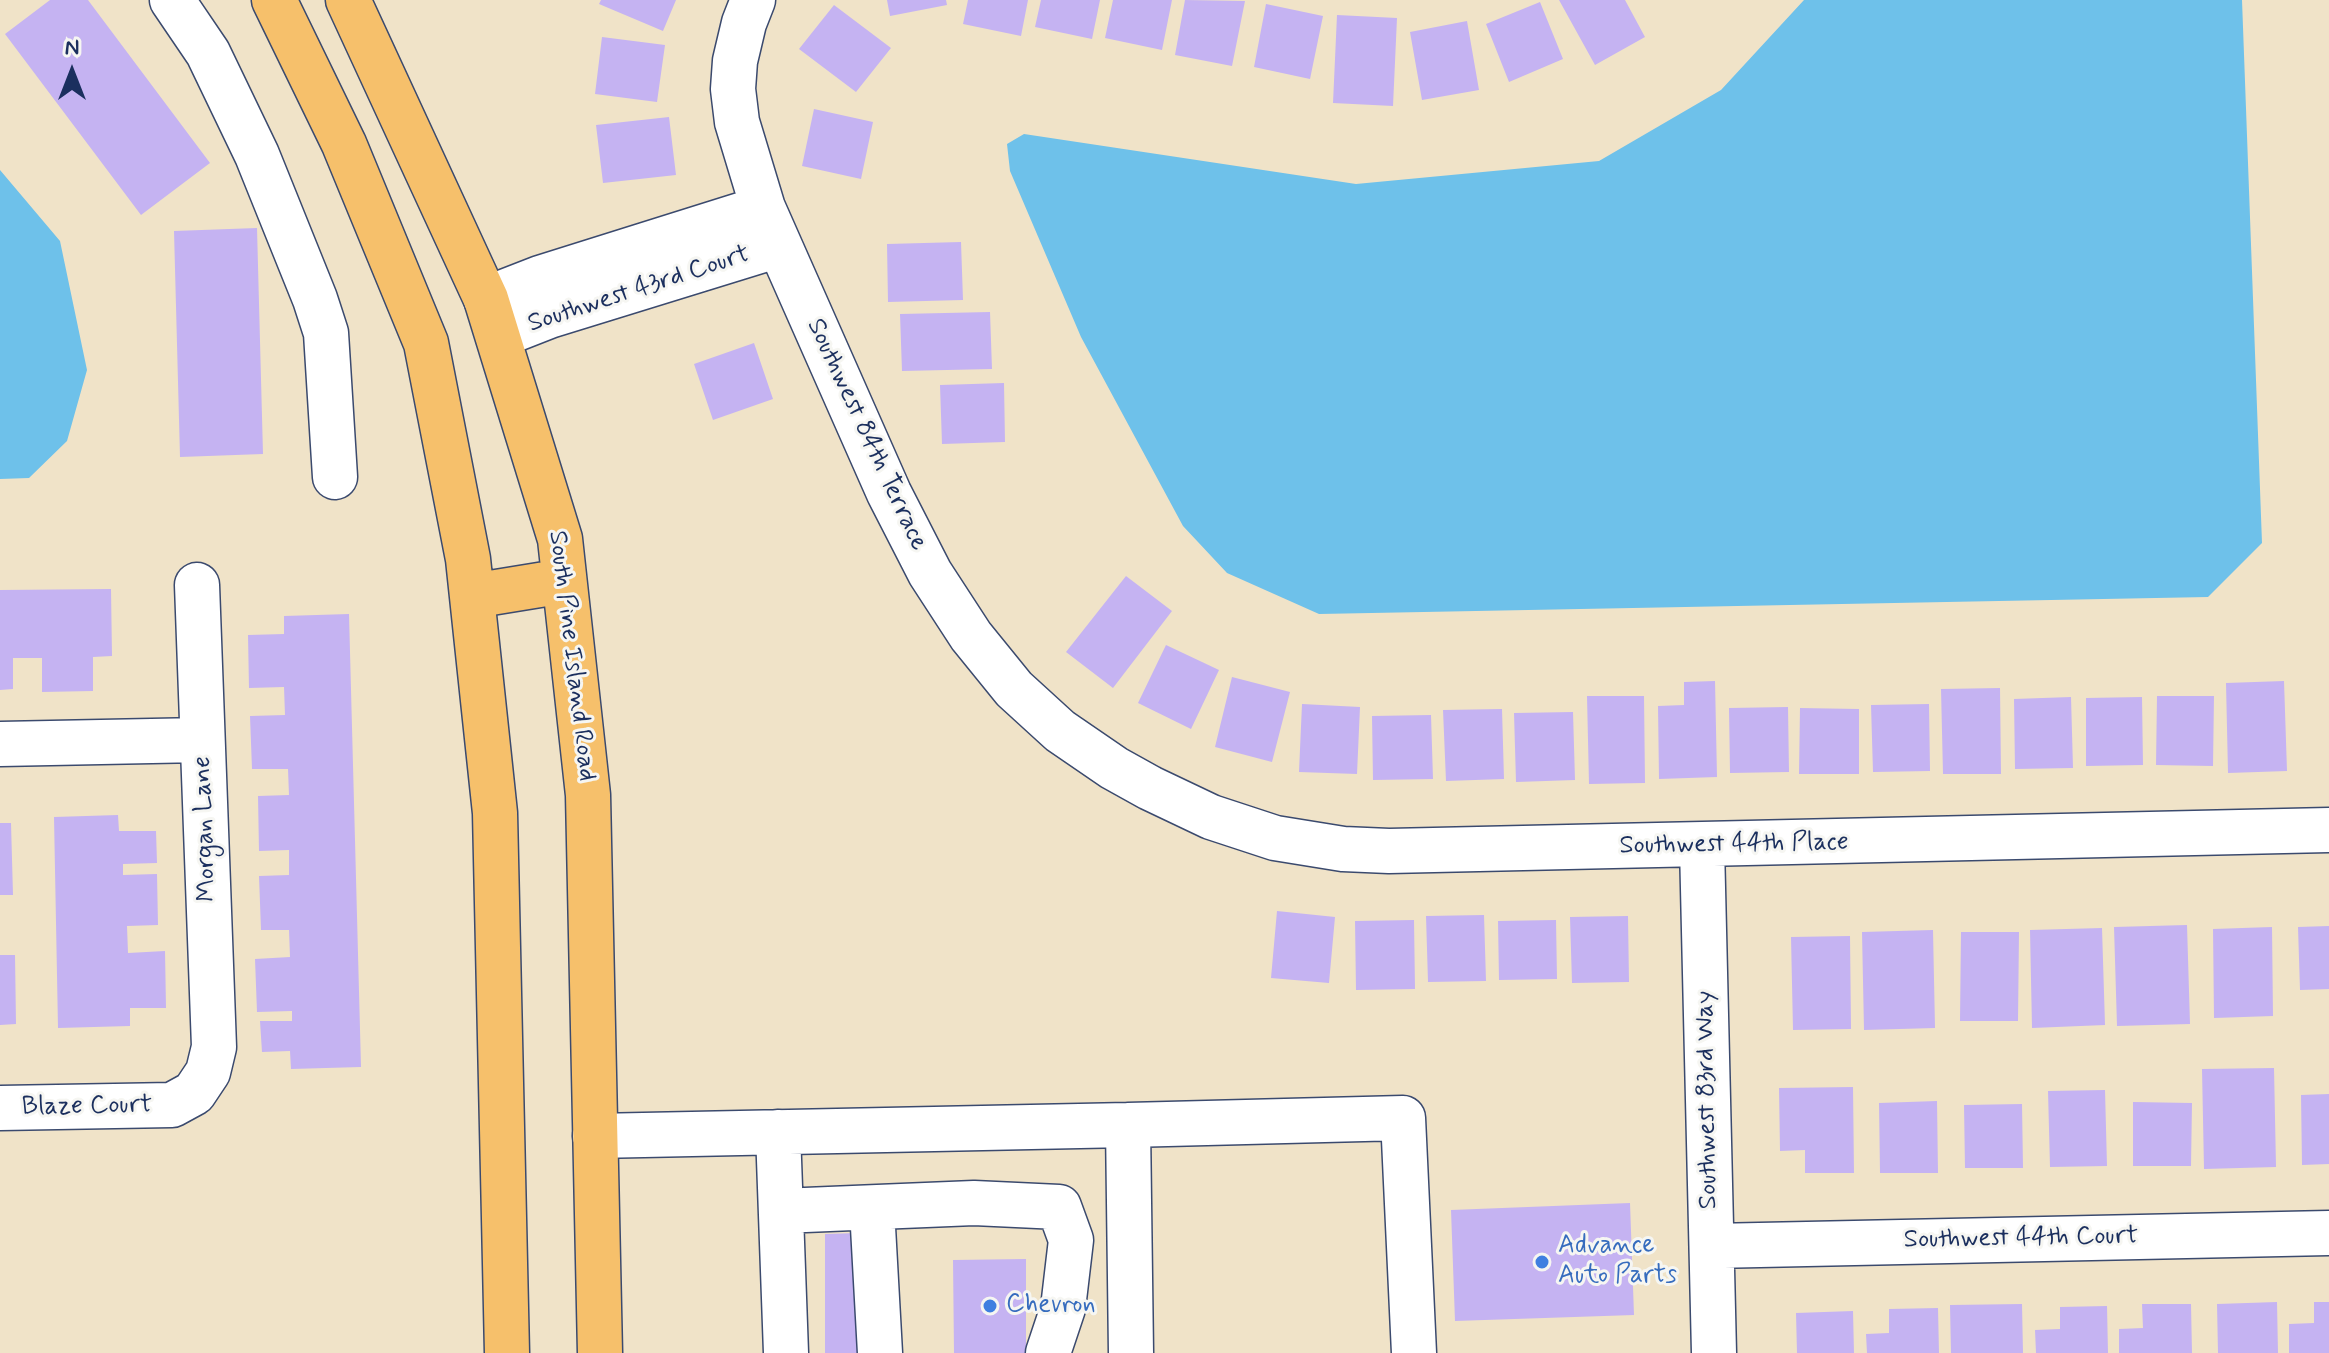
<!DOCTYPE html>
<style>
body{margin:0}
#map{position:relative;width:2329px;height:1353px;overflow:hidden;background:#f0e3c8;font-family:Mynerve,sans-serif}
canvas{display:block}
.north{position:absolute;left:32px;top:32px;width:80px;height:80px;-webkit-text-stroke:6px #f6f6f2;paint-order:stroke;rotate:0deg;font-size:22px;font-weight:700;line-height:32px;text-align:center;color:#1b2f5e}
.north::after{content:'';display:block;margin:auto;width:28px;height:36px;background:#1b2f5e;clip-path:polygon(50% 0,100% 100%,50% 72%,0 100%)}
</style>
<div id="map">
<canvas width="2329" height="1353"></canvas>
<div class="north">N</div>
</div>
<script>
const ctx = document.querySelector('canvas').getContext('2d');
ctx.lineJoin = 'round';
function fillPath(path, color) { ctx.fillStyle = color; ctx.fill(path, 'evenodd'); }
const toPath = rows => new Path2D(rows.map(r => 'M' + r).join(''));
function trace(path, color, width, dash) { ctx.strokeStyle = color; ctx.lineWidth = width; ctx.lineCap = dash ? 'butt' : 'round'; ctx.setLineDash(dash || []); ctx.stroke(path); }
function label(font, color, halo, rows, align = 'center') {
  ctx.font = font + ' Mynerve,sans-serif'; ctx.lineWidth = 6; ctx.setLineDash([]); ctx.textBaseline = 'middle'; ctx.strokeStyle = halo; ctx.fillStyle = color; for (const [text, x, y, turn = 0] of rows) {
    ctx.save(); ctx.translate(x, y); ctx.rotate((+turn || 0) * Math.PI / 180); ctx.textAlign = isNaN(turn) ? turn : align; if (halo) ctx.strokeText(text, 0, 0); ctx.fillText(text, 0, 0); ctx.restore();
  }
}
fillPath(toPath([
 [1804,0,2242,0,2262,543,2208,597,1319,614,1227,573,1183,526,1081,337,1010,171,1007,144,1024,134,1356,184,1599,161,1721,90],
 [0,170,60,241,87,370,67,441,29,478,0,479]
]), '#6ec1ea');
fillPath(toPath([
 [50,0,88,0,210,163,141,215,5,34],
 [601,0,676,0,663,31,599,4],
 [887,0,946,0,947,5,890,16],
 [968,0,1028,0,1021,36,963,24],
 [1041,0,1100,0,1092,39,1035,27],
 [1113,0,1172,0,1162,50,1105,38],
 [1185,0,1245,1,1232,66,1175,55],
 [1559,0,1625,0,1645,37,1595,65],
 [1540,2,1563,59,1509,82,1486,24],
 [1266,4,1323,16,1310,79,1254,67],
 [834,5,891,48,856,92,799,49],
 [1337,15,1397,18,1393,106,1333,103],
 [1467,21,1479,90,1422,100,1410,32],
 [602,37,665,45,657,102,595,94],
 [814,109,873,122,861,179,802,166],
 [669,117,676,175,603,183,596,125],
 [257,228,263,454,180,457,174,231],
 [961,242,963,300,888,302,887,244],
 [990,312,992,369,902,371,900,314],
 [754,343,773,399,713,420,694,364],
 [1004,383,1005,442,942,444,940,385],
 [1126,576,1172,611,1113,688,1066,652],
 [111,589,112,656,93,657,93,691,42,692,42,658,13,658,13,689,0,690,0,590],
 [349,614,361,1067,291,1069,290,1051,262,1052,260,1021,292,1021,292,1011,257,1012,255,959,290,957,289,930,261,930,259,876,289,875,289,850,259,851,258,796,289,795,288,769,252,769,250,716,285,715,284,687,249,688,248,635,284,634,284,616],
 [1166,645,1219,670,1191,729,1138,703],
 [1232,677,1290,692,1272,762,1215,747],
 [1715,681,1717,777,1659,779,1658,706,1684,705,1684,682],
 [2284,681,2287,771,2228,773,2226,683],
 [2000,688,2001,774,1943,774,1941,689],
 [1587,696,1644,696,1645,783,1589,784],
 [2157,696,2214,696,2213,766,2156,765],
 [2071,697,2073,768,2015,769,2014,699],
 [2142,697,2143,765,2086,766,2086,698],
 [1302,704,1360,707,1357,774,1299,772],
 [1929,704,1930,771,1873,772,1871,705],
 [1788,707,1789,772,1730,773,1729,708],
 [1800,708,1859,709,1859,774,1799,774],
 [1502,709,1504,779,1446,781,1443,710],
 [1573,712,1575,780,1516,782,1514,713],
 [1431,715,1433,779,1373,780,1372,716],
 [118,815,119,831,156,831,157,863,123,864,123,875,157,874,158,925,127,926,128,953,165,951,166,1008,130,1008,130,1026,58,1028,54,817],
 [0,823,11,823,13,895,0,895],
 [1277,911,1335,917,1329,983,1271,978],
 [1484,915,1486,981,1428,982,1426,916],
 [1628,916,1629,982,1572,983,1570,917],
 [1414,920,1415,989,1356,990,1355,921],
 [1556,920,1557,979,1499,980,1498,921],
 [2187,925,2190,1024,2117,1026,2114,927],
 [2329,926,2329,989,2300,990,2298,927],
 [2272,927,2273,1016,2214,1018,2213,929],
 [2102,928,2105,1025,2032,1028,2030,930],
 [1933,930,1935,1028,1864,1030,1862,932],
 [1961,932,2019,932,2018,1021,1960,1021],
 [1850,936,1851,1029,1793,1030,1791,937],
 [0,955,15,955,16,1024,0,1025],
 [2274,1068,2276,1167,2204,1169,2202,1069],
 [1853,1087,1854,1173,1805,1173,1805,1150,1780,1151,1779,1088],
 [2105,1090,2107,1166,2050,1167,2048,1091],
 [2329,1094,2329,1164,2302,1165,2301,1095],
 [1937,1101,1938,1173,1880,1173,1879,1103],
 [2133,1102,2192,1103,2191,1166,2133,1166],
 [2022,1104,2023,1168,1965,1168,1964,1105],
 [1630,1203,1634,1315,1455,1321,1451,1210],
 [858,1233,858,1353,825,1353,825,1234],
 [1026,1259,1026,1353,954,1353,953,1260],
 [2277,1302,2278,1353,2218,1353,2217,1304],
 [2314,1302,2329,1302,2329,1353,2289,1353,2289,1324,2314,1323],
 [2022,1304,2023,1353,1951,1353,1950,1305],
 [2142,1304,2191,1304,2192,1353,2119,1353,2119,1329,2143,1328],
 [2107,1306,2108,1353,2036,1353,2035,1330,2060,1329,2060,1307],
 [1938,1308,1939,1353,1867,1353,1866,1334,1889,1333,1889,1309],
 [1853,1311,1854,1353,1797,1353,1796,1313]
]), '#c5b3f2');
const minor = toPath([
 [172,0,208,53,257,155,315,299,326,333,335,477],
 [753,0,744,23,735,61,733,89,737,122,763,208,889,493,930,573,971,636,1014,689,1060,731,1114,768,1150,788,1211,817,1275,838,1343,849,1389,851,2329,830],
 [486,299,540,278,763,208],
 [498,336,549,316,779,245],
 [0,744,202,740],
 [1702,846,1714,1353],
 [0,1108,172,1105,194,1093,208,1072,214,1047,197,585],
 [1128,1125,1403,1118,1414,1353],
 [778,1132,786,1353],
 [595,1136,1128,1125,1131,1353],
 [872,1209,880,1353],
 [781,1211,974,1203,1059,1207,1071,1240,1063,1308,1048,1353],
 [1712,1246,2329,1233]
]);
const major = toPath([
 [274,0,344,144,426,343,468,559,495,813,507,1353],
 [348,0,486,299,560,539,588,795,600,1353],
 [472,596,564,581]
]);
trace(minor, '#3b4a6e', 47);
trace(major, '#3b4a6e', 47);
trace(minor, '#fff', 44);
trace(major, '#f6c06b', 44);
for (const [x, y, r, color] of [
 [1542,1262,8,"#3f7fe0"],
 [990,1306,8,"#3f7fe0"]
]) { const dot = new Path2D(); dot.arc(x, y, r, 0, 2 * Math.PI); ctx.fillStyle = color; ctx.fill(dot); trace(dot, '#f6f6f2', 3); }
label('26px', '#1b2f5e', '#f6f6f2', [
 ["Southwest 43rd Court",639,290,-18],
 ["Southwest 84th Terrace",866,435,65],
 ["South Pine Island Road",571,656,83],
 ["Morgan Lane",206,829,-92],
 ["Southwest 44th Place",1734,845,-1],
 ["Southwest 83rd Way",1708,1100,-91],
 ["Blaze Court",87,1107,-1],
 ["Southwest 44th Court",2021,1239,-1]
]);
label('26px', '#366cbe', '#f6f6f2', [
 ["Advance",1558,1247],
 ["Auto Parts",1558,1277],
 ["Chevron",1006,1306]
], 'left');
</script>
